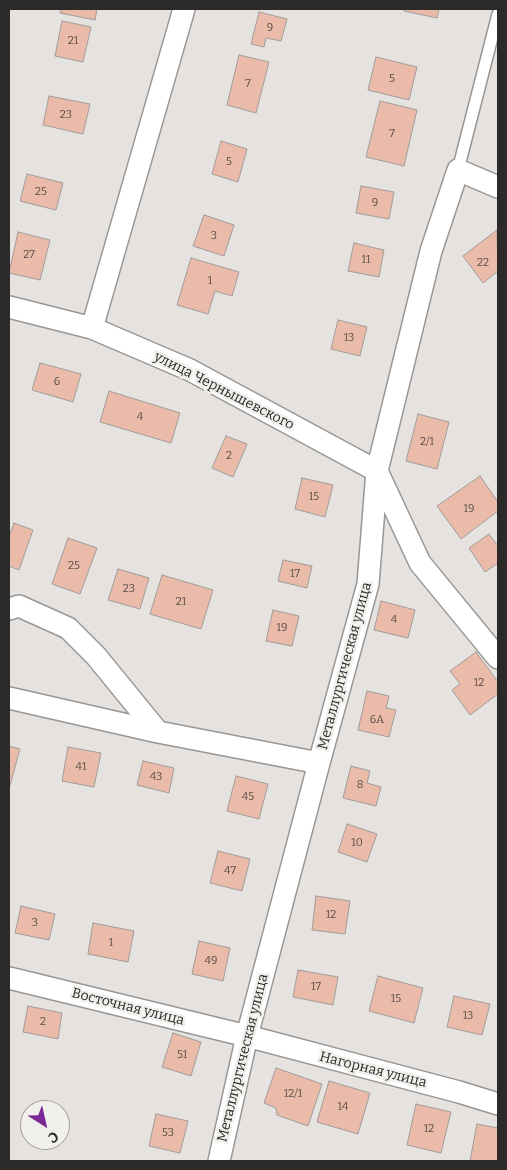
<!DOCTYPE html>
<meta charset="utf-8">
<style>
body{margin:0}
#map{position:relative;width:507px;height:1170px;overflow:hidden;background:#e5e2e0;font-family:Bitter,serif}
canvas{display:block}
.frame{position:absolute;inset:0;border:10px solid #2b2a29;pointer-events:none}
.north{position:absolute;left:20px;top:1100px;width:50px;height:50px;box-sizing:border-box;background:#f2f0ed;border:1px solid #a2a19f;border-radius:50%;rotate:145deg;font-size:14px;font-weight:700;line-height:20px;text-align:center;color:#2b2a29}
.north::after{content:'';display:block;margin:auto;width:18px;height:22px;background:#7c2998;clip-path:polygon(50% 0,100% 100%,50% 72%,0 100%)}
</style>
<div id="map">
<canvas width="507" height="1170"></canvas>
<div class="frame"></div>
<div class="north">С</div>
</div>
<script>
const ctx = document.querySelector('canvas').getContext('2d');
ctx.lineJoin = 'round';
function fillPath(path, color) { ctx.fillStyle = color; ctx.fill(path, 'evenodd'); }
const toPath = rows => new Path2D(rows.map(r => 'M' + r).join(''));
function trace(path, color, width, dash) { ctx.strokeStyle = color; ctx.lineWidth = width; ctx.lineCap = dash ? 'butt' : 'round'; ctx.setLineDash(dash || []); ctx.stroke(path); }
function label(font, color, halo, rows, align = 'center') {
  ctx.font = font + ' Bitter,serif'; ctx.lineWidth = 5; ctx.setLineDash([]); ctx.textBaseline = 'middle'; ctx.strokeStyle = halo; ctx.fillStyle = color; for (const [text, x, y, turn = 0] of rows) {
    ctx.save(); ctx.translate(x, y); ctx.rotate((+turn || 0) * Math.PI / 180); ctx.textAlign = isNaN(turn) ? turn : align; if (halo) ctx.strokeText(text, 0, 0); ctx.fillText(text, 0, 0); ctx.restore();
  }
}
const building = toPath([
 [61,9,97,9,95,20,60,13,61,9],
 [404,9,439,9,437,18,404,11,404,9],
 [259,12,287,19,281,41,266,38,264,47,251,44,259,12],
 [62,21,91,27,83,62,55,56,62,21],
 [239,55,269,62,256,113,227,105,239,55],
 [376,57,417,67,409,100,368,90,376,57],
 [49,96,90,104,83,134,43,125,49,96],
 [380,101,417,110,404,166,366,157,380,101],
 [221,141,247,149,238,182,212,174,221,141],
 [27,174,63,183,56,210,20,201,27,174],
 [361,186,394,192,389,219,356,213,361,186],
 [204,215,234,225,224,256,193,246,204,215],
 [497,230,498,271,483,283,463,256,497,230],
 [18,232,50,240,40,280,9,273,18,232],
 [354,243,384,250,379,277,348,271,354,243],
 [191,258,239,272,232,296,215,291,208,314,177,305,191,258],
 [338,320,367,327,360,356,331,349,338,320],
 [40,363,81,374,73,402,32,390,40,363],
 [109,391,180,413,171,443,100,422,109,391],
 [418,414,449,422,437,469,406,461,418,414],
 [226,436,247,444,233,477,212,468,226,436],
 [480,476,498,502,498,511,461,539,437,506,480,476],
 [302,478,333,485,325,517,295,509,302,478],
 [14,523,33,530,19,570,9,566,9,537,14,523],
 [489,534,498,546,498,563,485,572,469,548,489,534],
 [68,538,97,548,80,594,52,584,68,538],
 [283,560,312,566,307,588,278,581,283,560],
 [118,569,149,578,140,609,108,600,118,569],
 [162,575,213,590,201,629,150,614,162,575],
 [381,601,415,610,408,638,374,630,381,601],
 [273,610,299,616,292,646,266,641,273,610],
 [476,652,498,682,498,694,470,715,452,690,460,684,450,671,476,652],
 [367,691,389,696,386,708,396,710,389,737,358,730,367,691],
 [9,746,20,749,9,789,9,746],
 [68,747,101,753,94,787,62,781,68,747],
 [143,761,174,768,169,793,137,785,143,761],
 [351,766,370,771,367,783,381,787,376,806,343,798,351,766],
 [236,776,268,784,259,819,227,811,236,776],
 [347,824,377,834,367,862,338,852,347,824],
 [218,851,250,859,242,891,210,883,218,851],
 [316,896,350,901,345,934,312,930,316,896],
 [21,906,55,914,49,940,15,933,21,906],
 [93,923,134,931,128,962,88,954,93,923],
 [199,941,230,948,223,981,192,974,199,941],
 [298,970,338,977,333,1005,293,997,298,970],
 [378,976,423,988,414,1023,369,1011,378,976],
 [454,996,490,1004,482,1035,447,1027,454,996],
 [28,1006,62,1013,58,1039,23,1032,28,1006],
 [173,1033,201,1042,191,1076,162,1067,173,1033],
 [276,1068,322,1084,308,1126,277,1115,276,1108,264,1103,276,1068],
 [329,1081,370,1093,358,1134,317,1122,329,1081],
 [416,1104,451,1112,441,1153,407,1145,416,1104],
 [156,1114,188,1121,180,1153,149,1146,156,1114],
 [477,1124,498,1128,498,1161,470,1161,477,1124]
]);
fillPath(building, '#e9bba8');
trace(building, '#9f9c9b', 1);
const lane = toPath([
 [458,170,498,14]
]);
const street = toPath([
 [9,307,92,328,190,370,377,471,420,563,498,658],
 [92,328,184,9],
 [9,609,19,606,68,628,96,656,158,732],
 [9,698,158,732,319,763],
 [9,978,247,1036,459,1092,498,1104],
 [219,1161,247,1036,319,763,368,584,377,471,431,251,458,170,498,187]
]);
trace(lane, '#999795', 14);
trace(street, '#999795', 24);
trace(lane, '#fff', 11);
trace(street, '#fff', 21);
label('11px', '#5a4e49', null, [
 ["9",270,28],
 ["21",73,41],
 ["5",392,79],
 ["7",248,84],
 ["23",66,115],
 ["7",392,134],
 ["5",229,162],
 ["25",41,192],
 ["9",375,203],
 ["3",214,236],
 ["27",29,255],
 ["11",366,260],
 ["22",483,263],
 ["1",210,281],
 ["13",349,338],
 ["6",57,382],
 ["4",140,417],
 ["2/1",427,442],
 ["2",229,456],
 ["15",314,497],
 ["19",469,509],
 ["25",74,566],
 ["17",295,574],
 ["23",129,589],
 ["21",181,602],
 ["4",394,620],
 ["19",282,628],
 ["12",479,683],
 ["6А",377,720],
 ["41",81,767],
 ["43",156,777],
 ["8",360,785],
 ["45",248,797],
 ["10",357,843],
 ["47",230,871],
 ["12",331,915],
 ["3",35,923],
 ["1",111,943],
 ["49",211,961],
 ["17",316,987],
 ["15",396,999],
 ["13",468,1016],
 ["2",43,1022],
 ["51",182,1055],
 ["12/1",293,1094],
 ["14",343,1107],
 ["12",429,1129],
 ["53",168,1133]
]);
label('14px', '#2b2a29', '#f2f0ed', [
 ["улица Чернышевского",224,391,27],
 ["Металлургическая улица",345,666,-75],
 ["Восточная улица",128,1007,14],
 ["Металлургическая улица",243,1058,-76],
 ["Нагорная улица",373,1070,14]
]);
</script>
